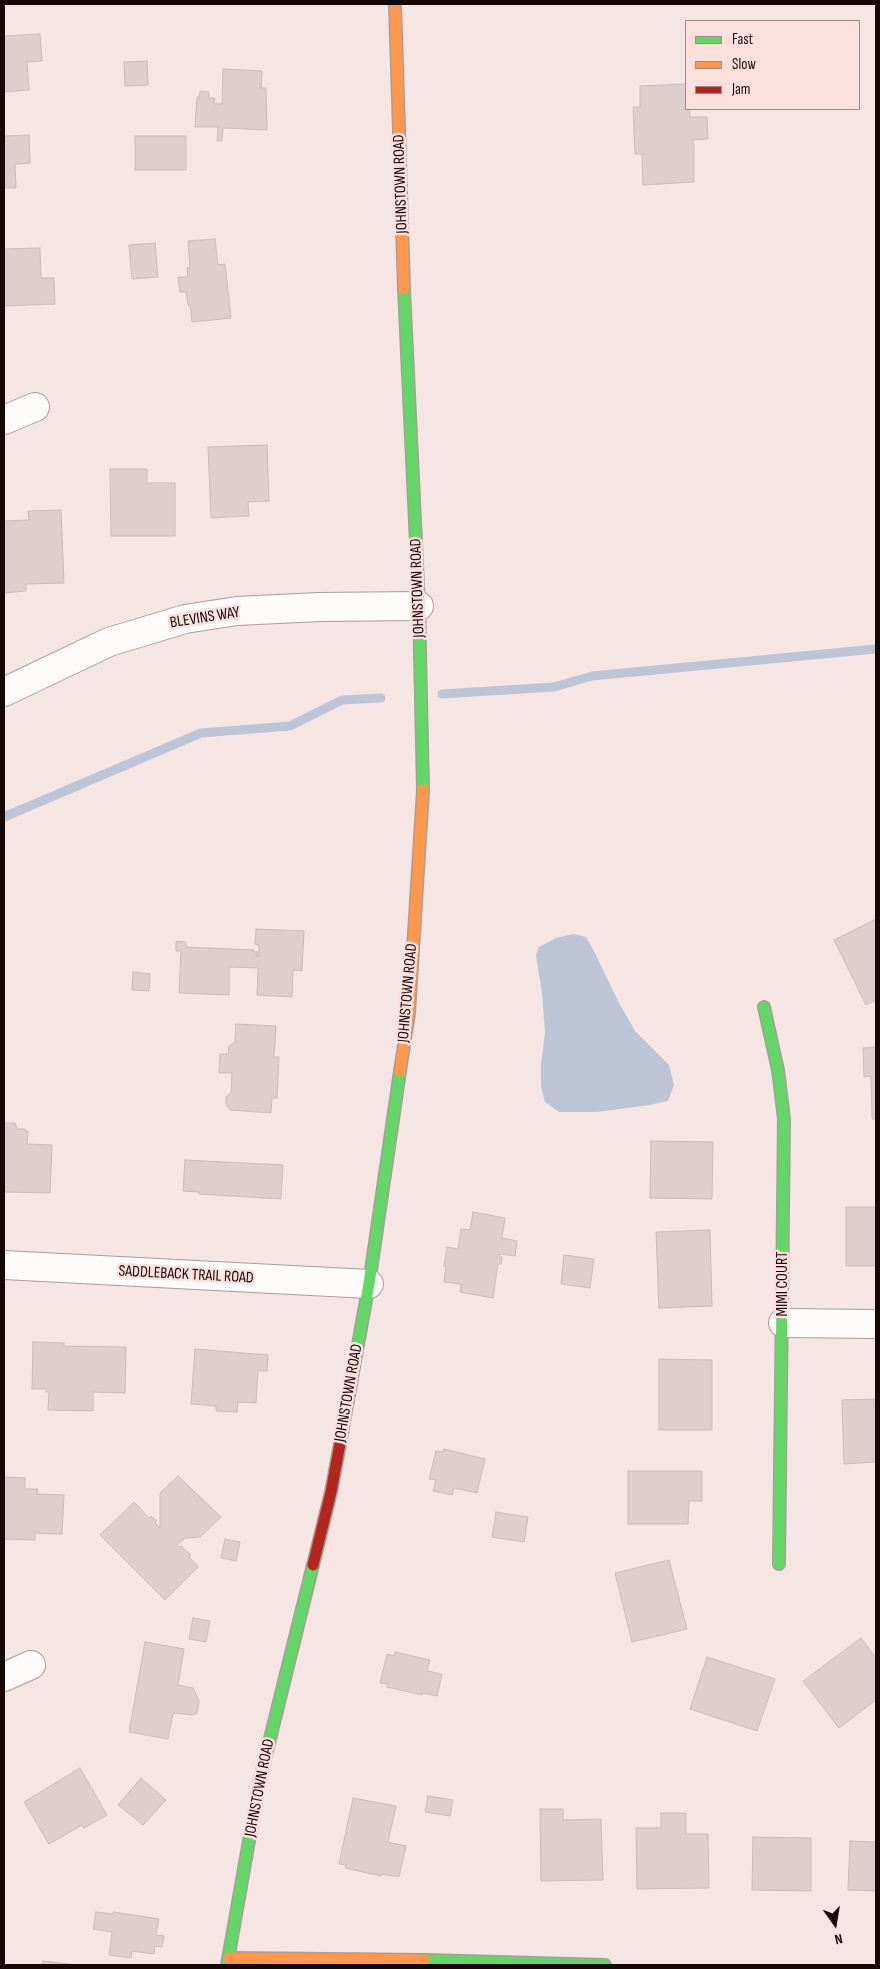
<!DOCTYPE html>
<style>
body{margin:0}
#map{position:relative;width:880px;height:1969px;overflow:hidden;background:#f5e6e4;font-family:"Sofia Sans Condensed",sans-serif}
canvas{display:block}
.frame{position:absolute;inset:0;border:5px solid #150807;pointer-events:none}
.legend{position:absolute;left:685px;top:20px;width:175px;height:90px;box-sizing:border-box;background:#fbe0de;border:1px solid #9f8a88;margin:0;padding:6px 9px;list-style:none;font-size:15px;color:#150807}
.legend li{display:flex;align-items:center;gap:10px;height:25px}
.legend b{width:25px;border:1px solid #9f8a88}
.north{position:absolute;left:810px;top:1899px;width:50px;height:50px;-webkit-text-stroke:4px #fbe0de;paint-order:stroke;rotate:167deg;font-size:14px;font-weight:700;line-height:20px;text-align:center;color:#150807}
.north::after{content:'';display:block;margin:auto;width:18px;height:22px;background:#150807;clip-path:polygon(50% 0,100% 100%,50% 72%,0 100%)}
</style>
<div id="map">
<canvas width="880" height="1969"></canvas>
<div class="frame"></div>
<ul class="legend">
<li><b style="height:6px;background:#63d668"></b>Fast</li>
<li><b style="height:6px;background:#ff974d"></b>Slow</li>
<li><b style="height:6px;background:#b3261e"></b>Jam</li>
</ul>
<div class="north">N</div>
</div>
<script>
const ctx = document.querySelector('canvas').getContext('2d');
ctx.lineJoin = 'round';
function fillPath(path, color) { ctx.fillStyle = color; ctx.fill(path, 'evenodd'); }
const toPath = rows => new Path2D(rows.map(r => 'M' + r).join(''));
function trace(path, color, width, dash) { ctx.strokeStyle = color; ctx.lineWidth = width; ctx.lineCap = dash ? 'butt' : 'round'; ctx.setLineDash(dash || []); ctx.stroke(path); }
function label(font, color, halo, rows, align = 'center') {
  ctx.font = font + ' "Sofia Sans Condensed",sans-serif'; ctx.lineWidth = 5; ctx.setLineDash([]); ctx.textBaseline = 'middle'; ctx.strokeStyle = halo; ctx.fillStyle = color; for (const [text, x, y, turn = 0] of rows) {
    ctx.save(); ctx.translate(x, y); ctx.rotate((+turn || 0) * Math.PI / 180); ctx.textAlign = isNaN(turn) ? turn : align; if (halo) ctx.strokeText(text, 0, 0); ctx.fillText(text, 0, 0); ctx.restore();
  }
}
fillPath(toPath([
 [573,934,586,937,594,951,618,1001,635,1031,669,1065,674,1085,668,1101,649,1105,597,1112,559,1112,545,1102,541,1087,541,1064,545,1033,542,993,536,955,539,947,556,938]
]), '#bcc4d5');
trace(toPath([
 [442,694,554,687,592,676,876,649],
 [4,817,201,733,290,726,342,700,381,698]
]), '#bcc4d5', 9);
const building = toPath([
 [40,34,42,61,27,62,29,90,4,92,4,36,40,34],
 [147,61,148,85,125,86,124,62,147,61],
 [223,69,262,71,261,88,266,88,267,130,223,128,222,141,217,141,218,127,195,127,197,97,199,98,200,91,209,92,209,98,215,98,214,104,222,104,223,69],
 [686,84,686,109,690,109,690,117,707,117,708,139,692,140,694,145,694,182,643,185,642,154,635,154,633,107,640,107,640,86,686,84],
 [29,135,30,163,15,164,16,188,4,188,4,136,29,135],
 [135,136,186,136,186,170,135,170,135,136],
 [215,239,218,265,225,264,231,318,192,322,190,305,188,305,186,292,180,292,178,277,188,277,187,268,190,267,188,241,215,239],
 [155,243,158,277,132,279,129,245,155,243],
 [40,248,41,278,54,278,55,304,4,306,4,249,40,248],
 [267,445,269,501,248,502,249,516,211,518,208,447,267,445],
 [110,469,147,469,147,483,175,483,175,536,111,536,110,469],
 [61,510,64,583,26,584,26,591,4,593,4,521,29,520,28,511,61,510],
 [876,919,876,1000,866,1005,834,940,876,919],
 [256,929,304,931,302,971,293,970,292,997,257,995,258,968,229,967,229,995,179,993,181,951,176,951,176,941,186,942,186,947,254,950,254,952,258,952,257,956,259,957,259,945,255,944,256,929],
 [133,972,150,974,149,991,132,990,133,972],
 [236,1024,276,1026,274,1057,279,1057,277,1098,272,1098,271,1113,230,1110,226,1104,226,1097,231,1093,232,1073,219,1073,220,1054,228,1054,229,1046,235,1042,236,1024],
 [876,1047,876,1119,872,1119,871,1076,864,1077,863,1048,876,1047],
 [4,1123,15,1123,17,1129,25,1129,28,1132,27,1144,52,1145,50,1193,4,1192,4,1123],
 [651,1141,713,1142,712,1199,650,1198,651,1141],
 [185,1160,283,1165,281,1199,199,1194,199,1192,183,1191,185,1160],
 [846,1207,876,1207,876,1266,846,1266,846,1207],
 [473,1212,505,1218,502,1238,517,1241,515,1256,500,1254,499,1257,502,1257,501,1264,498,1264,493,1298,460,1292,461,1284,444,1282,446,1266,444,1266,447,1247,458,1249,461,1229,470,1230,473,1212],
 [710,1230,712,1306,659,1308,656,1232,710,1230],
 [564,1255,594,1259,590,1288,561,1284,564,1255],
 [33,1342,64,1343,64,1346,126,1347,125,1393,93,1392,93,1411,48,1410,49,1392,46,1392,46,1389,32,1389,33,1342],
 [195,1349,268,1355,267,1371,258,1371,256,1403,238,1402,237,1412,216,1411,216,1406,191,1404,195,1349],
 [659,1359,712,1360,712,1430,659,1430,659,1359],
 [874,1399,874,1408,876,1407,876,1462,844,1464,842,1400,874,1399],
 [444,1449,485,1459,477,1493,454,1488,452,1495,433,1491,436,1480,429,1479,436,1451,443,1452,444,1449],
 [628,1471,702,1471,702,1501,689,1501,688,1524,628,1524,628,1471],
 [178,1476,221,1517,200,1537,185,1538,177,1545,179,1547,181,1546,191,1555,189,1557,198,1567,165,1600,100,1535,134,1502,149,1518,151,1516,157,1521,155,1523,160,1528,160,1493,178,1476],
 [4,1477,25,1478,25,1489,38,1489,37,1494,64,1495,62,1534,35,1533,35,1540,4,1539,4,1477],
 [496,1512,528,1517,524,1542,492,1537,496,1512],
 [225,1539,240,1542,236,1561,221,1558,225,1539],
 [669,1560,687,1629,632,1642,615,1573,669,1560],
 [193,1618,210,1621,206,1642,189,1639,193,1618],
 [861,1638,876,1658,876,1700,839,1728,803,1681,861,1638],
 [145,1642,184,1649,178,1685,193,1688,199,1701,197,1713,193,1715,173,1713,168,1739,129,1732,145,1642],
 [395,1652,430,1660,427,1671,442,1674,437,1696,422,1693,422,1695,387,1687,388,1684,380,1683,387,1654,394,1656,395,1652],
 [707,1657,775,1679,757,1731,690,1709,707,1657],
 [80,1768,107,1815,84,1828,82,1825,49,1844,24,1802,80,1768],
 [141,1778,166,1800,143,1825,118,1805,141,1778],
 [428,1796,453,1800,450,1816,425,1812,428,1796],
 [353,1798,396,1806,388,1842,406,1846,399,1877,381,1874,381,1876,345,1868,346,1865,339,1864,353,1798],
 [540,1809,563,1809,563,1820,601,1819,603,1880,541,1881,540,1809],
 [661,1813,686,1813,686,1834,708,1834,709,1888,637,1889,636,1828,661,1828,661,1813],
 [753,1837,811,1838,811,1891,752,1890,753,1837],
 [850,1841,876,1842,876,1891,848,1890,850,1841],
 [96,1912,113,1914,114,1912,159,1919,156,1935,164,1936,162,1947,155,1946,154,1954,132,1951,131,1958,109,1955,112,1932,93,1929,96,1912],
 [43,1961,76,1965,42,1965,43,1961]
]);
fillPath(building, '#decfcd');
trace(building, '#c9bbb9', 1);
const street = toPath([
 [4,420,35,407],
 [4,692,109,642,185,619,237,611,319,607,419,606],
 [4,1265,369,1284],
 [783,1323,876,1324],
 [4,1677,31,1665]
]);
const fast = toPath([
 [404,289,419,606,423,790],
 [764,1007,778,1070,784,1119,779,1564],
 [342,1433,369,1284,400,1071],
 [425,1960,605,1965],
 [227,1965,260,1779,313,1565]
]);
const slow = toPath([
 [395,4,404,289],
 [400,1071,409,1013,423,790],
 [229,1958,425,1960]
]);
const jam = toPath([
 [313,1565,331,1492,342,1433]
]);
trace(street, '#aa9c9b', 30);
trace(fast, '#aa9c9b', 14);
trace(slow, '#aa9c9b', 14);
trace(jam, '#aa9c9b', 14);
trace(street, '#fefbfb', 28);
trace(fast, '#63d668', 11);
trace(slow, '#ff974d', 11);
trace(jam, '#b3261e', 11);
label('16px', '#150807', '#fbe0de', [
 ["JOHNSTOWN ROAD",401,184,-92],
 ["JOHNSTOWN ROAD",418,588,-92],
 ["BLEVINS WAY",205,618,-9],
 ["JOHNSTOWN ROAD",408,993,-85],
 ["SADDLEBACK TRAIL ROAD",186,1275,3],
 ["MIMI COURT",783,1284,-90],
 ["JOHNSTOWN ROAD",349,1393,-80],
 ["JOHNSTOWN ROAD",260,1788,-79]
]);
</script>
